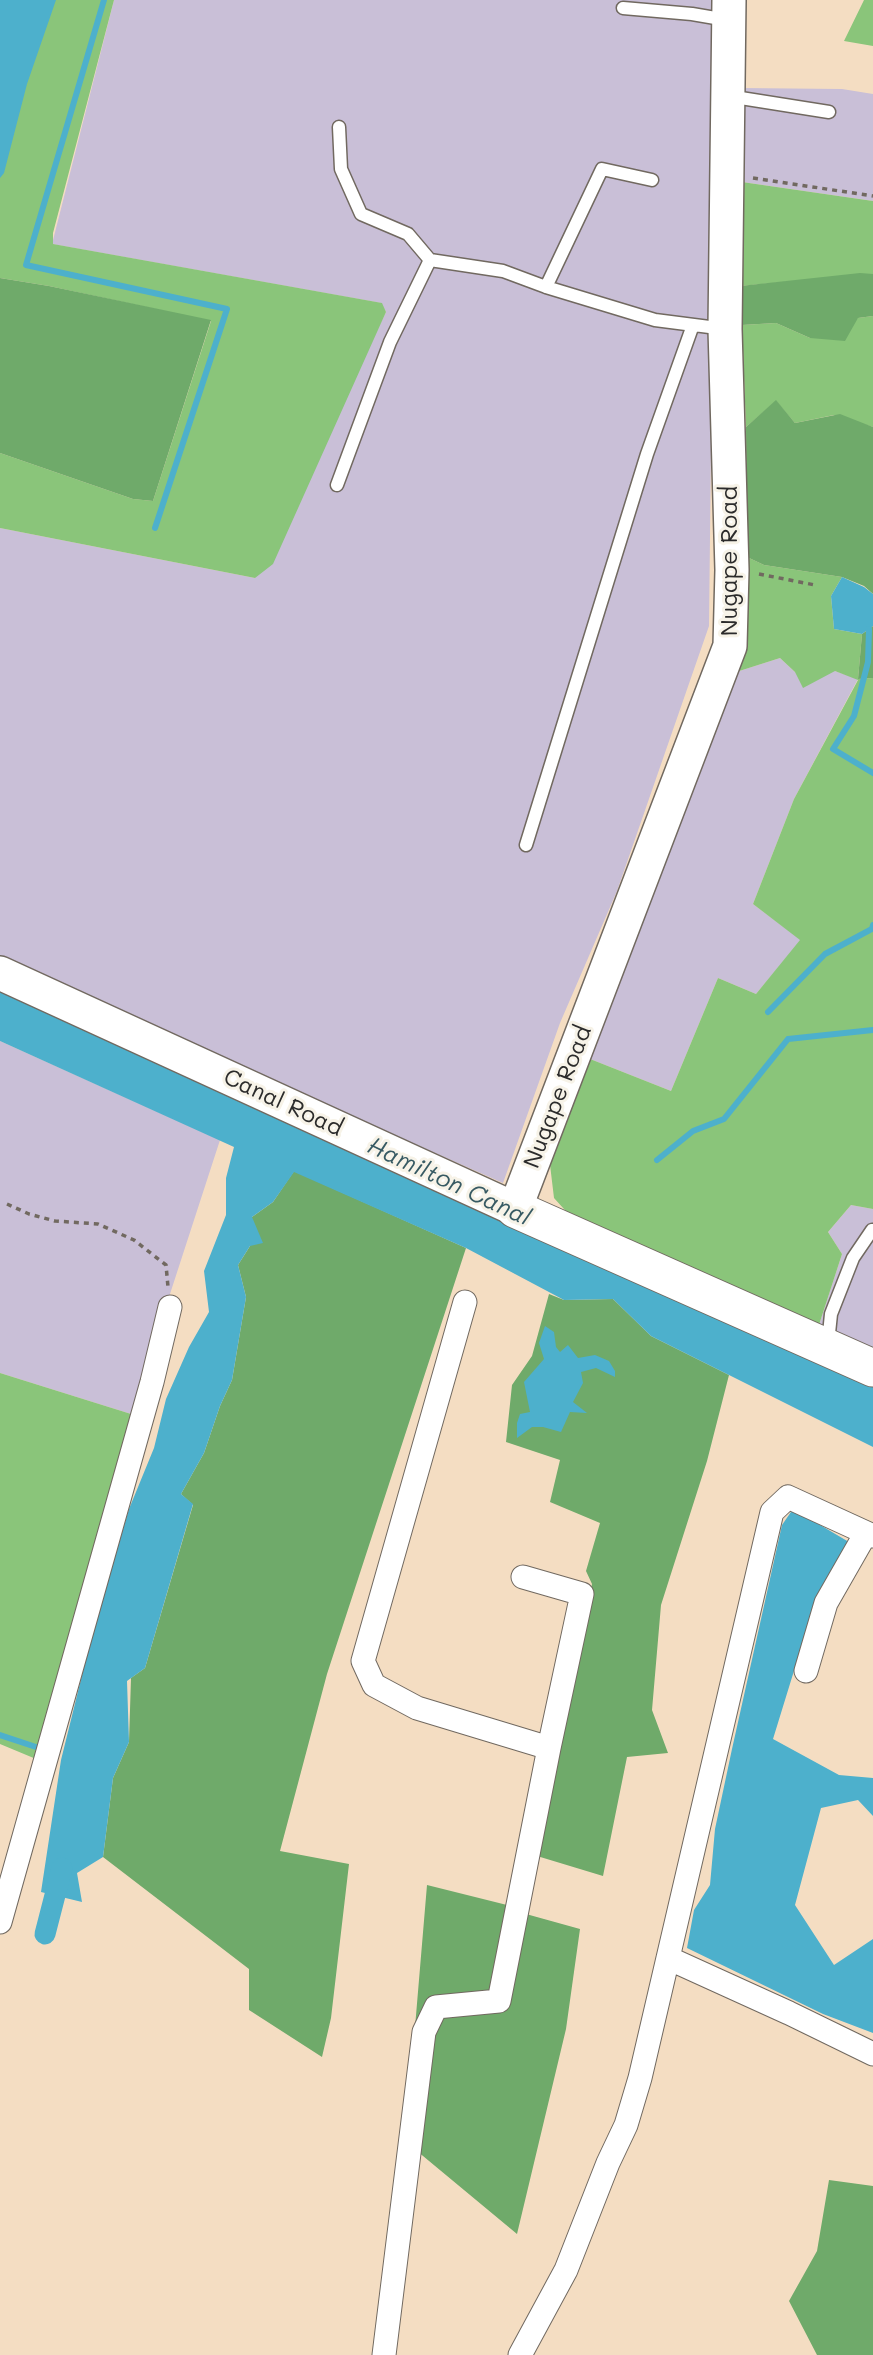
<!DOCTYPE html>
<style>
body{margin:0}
canvas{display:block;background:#f4ddc2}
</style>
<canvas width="873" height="2355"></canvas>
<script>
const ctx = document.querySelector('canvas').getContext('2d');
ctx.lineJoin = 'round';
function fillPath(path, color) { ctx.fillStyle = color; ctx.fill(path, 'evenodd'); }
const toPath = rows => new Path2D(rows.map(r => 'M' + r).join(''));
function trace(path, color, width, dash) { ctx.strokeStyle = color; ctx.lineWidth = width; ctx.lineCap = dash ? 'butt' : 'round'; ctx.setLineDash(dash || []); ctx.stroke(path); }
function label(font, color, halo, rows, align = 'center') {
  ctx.font = font + ' Mali,sans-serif'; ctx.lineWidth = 6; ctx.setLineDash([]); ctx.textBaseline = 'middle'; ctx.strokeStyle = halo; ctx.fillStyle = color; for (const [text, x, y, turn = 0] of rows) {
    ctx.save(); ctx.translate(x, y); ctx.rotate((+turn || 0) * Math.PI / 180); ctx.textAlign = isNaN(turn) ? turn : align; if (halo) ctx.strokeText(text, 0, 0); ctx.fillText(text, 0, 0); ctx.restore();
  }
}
fillPath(toPath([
 [114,0,716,0,709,626,617,891,560,1023,503,1183,0,961,0,528,255,578,386,312,381,303,52,244],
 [740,88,842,89,873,94,873,201,735,181],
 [780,658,795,672,835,671,858,679,794,799,753,904,801,940,756,994,718,978,671,1091,585,1057,733,673],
 [0,1041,220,1140,131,1414,0,1373],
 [851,1205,873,1209,873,1355,817,1331,842,1254,828,1232]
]), '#c9bfd7');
fillPath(toPath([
 [0,0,114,0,53,233,53,244,382,303,386,312,273,564,255,578,0,528,0,453,133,499,153,501,211,321,49,286,0,278],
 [864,0,873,0,873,46,844,41],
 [735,181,873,201,873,274,740,286],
 [873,316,873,427,834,415,795,423,776,401,746,427,742,325,776,323,810,338,858,318],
 [747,557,764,565,842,577,831,596,834,629,862,634,858,679,873,678,873,1209,851,1205,828,1232,842,1254,817,1331,573,1219,554,1198,548,1148,585,1057,671,1091,718,978,756,994,800,940,753,904,794,799,858,680,835,671,803,688,795,672,780,658,733,673],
 [0,1373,131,1414,36,1759,0,1744]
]), '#8ac57a');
fillPath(toPath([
 [860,273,873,274,873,316,858,318,845,341,810,338,776,323,742,325,740,286],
 [0,278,49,286,211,320,153,501,133,499,0,453],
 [776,400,795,423,840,414,873,427,873,594,864,586,842,577,764,565,747,557,746,427],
 [873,626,873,678,858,679,862,634],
 [294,1171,466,1248,327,1674,280,1851,349,1864,331,2018,322,2057,249,2010,249,1969,103,1857,113,1778,129,1742,131,1678,145,1668,193,1505,181,1494,204,1453,220,1406,232,1380,246,1297,238,1265,250,1246,252,1217,273,1202],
 [549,1294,564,1300,613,1299,651,1336,729,1375,707,1461,661,1605,652,1710,668,1753,627,1757,603,1876,537,1856,592,1584,586,1571,600,1523,550,1502,560,1460,506,1442,512,1385,532,1356],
 [427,1885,507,1905,489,1995,437,1995,414,2039],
 [526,1914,580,1929,566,2029,517,2234,417,2151,438,2018,506,2009],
 [829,2180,873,2186,873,2355,817,2355,789,2301,817,2251]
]), '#6faa6a');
fillPath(toPath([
 [0,0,56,0,27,84,4,173,0,178],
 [842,577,864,587,873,594,873,626,862,634,834,629,831,596],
 [0,983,873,1384,873,1447,651,1336,613,1299,564,1300,466,1248,294,1172,273,1202,252,1217,263,1243,250,1246,238,1265,246,1297,232,1380,220,1406,204,1453,181,1494,193,1504,145,1668,127,1681,129,1742,113,1778,103,1857,77,1873,82,1902,41,1892,61,1760,93,1631,129,1509,154,1448,166,1399,189,1347,209,1312,204,1271,226,1215,226,1178,234,1147,0,1041],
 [545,1326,554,1332,556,1347,560,1352,568,1345,578,1358,595,1355,609,1361,615,1371,615,1377,596,1368,581,1372,583,1383,573,1402,587,1413,570,1412,561,1432,543,1427,532,1427,517,1438,517,1423,520,1414,530,1412,524,1382,544,1359,539,1343],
 [793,1509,854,1545,817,1596,773,1739,839,1775,873,1778,873,1816,858,1800,821,1808,795,1905,834,1965,873,1939,873,2033,823,2014,687,1948,694,1910,710,1885,715,1829,732,1749,782,1525]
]), '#4db0cc');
trace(toPath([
 [104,0,26,265,227,309,155,528],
 [869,629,868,662,854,716,833,749,873,773],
 [768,1012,825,954,872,929,873,925],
 [657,1160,693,1131,724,1119,788,1039,873,1030],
 [0,1735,36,1747]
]), '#4db0cc', 6);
trace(toPath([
 [45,1934,62,1868]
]), '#4db0cc', 21);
const service = toPath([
 [623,8,692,14,727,20],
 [728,96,829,112],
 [339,127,341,169,361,214,408,234,430,260],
 [546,287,602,169,652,180],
 [337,485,390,342,430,260,503,271,546,287,655,320,725,329],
 [526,845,647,454,693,325],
 [828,1343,831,1314,853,1258,872,1230]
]);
const minor = toPath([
 [465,1302,363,1661,374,1685,417,1708,549,1748],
 [806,1671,826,1603,866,1533],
 [0,1922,152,1382,170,1307],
 [668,1958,789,2013,873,2054],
 [384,2355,424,2032,436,2007,499,2001,549,1748,582,1594,523,1577],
 [520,2355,566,2270,608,2163,626,2125,640,2078,772,1512,788,1497,873,1536]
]);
const secondary = toPath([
 [0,973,515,1209,730,646,732,570,725,329,729,0]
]);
const primary = toPath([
 [515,1209,873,1368]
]);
trace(service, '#716960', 15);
trace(minor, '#716960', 25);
trace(secondary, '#716960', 36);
trace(primary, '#716960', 39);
trace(toPath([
 [753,178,873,196],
 [759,574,815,585],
 [7,1204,29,1214,55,1221,98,1224,134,1240,166,1265,168,1287]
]), '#716960', 3.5, [5, 5]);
trace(service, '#fff', 12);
trace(minor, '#fff', 23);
trace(secondary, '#fff', 33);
trace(primary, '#fff', 37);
label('23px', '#2b2b2b', '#f7f3e8', [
 ["Nugape Road",730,561,-90],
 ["Nugape Road",558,1097,-69],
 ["Canal Road",283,1103,25]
]);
label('italic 24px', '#375a63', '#f7f3e8', [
 ["Hamilton Canal",449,1182,25]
]);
</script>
